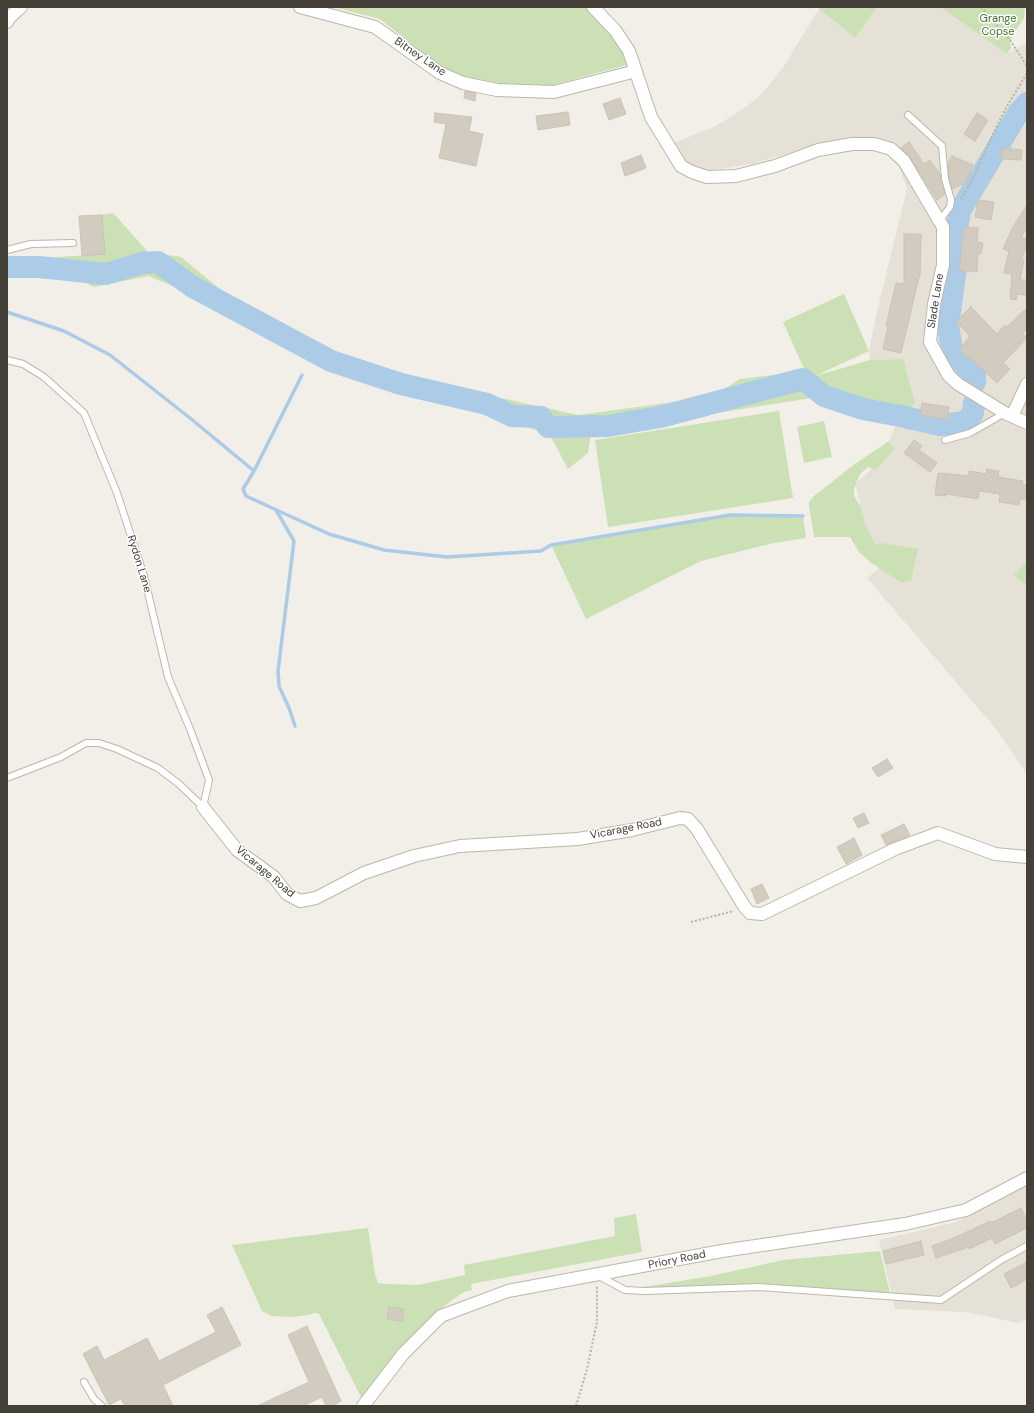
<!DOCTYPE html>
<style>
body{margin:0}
#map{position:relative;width:1034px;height:1413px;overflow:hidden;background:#f2efe8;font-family:"DM Sans",sans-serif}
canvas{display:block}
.frame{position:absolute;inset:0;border:8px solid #444037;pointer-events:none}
</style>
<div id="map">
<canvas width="1034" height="1413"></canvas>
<div class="frame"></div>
</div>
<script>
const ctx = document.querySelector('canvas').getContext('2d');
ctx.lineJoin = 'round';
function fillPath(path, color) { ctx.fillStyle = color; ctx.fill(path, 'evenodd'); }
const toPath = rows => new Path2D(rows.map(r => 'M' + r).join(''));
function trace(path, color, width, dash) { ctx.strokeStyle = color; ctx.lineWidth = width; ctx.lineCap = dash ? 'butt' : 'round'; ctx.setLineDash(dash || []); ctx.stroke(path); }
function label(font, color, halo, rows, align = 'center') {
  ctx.font = font + ' "DM Sans",sans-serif'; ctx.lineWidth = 3; ctx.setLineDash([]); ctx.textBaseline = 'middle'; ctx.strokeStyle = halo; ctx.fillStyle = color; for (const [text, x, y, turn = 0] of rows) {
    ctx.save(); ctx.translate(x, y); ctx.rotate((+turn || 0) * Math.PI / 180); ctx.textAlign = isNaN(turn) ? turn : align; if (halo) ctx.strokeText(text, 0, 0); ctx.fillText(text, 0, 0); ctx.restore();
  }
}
fillPath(toPath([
 [877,7,940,7,1007,54,1027,42,1027,774,996,729,867,578,879,568,880,565,867,531,855,484,895,449,889,441,900,416,863,409,816,377,870,360,869,351,876,316,907,188,899,167,889,157,891,145,875,138,825,144,805,148,752,164,712,170,693,167,683,159,673,143,714,127,743,109,762,94,782,69,819,9,855,38],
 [1027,1185,1027,1319,1019,1323,965,1312,895,1309,879,1240,956,1222]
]), '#e5e1d6');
fillPath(toPath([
 [333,7,585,7,605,26,622,47,627,65,552,85,487,84,464,80,443,69,380,19],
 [820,7,877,7,855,38,819,9],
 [940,7,1025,7,1024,18,1013,35,1010,43,1011,48,1007,54],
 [113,213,148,252,181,257,237,303,348,364,578,415,711,397,740,379,805,371,783,322,844,294,869,351,815,376,870,360,903,359,915,403,906,412,900,416,863,409,824,396,591,433,588,453,568,469,550,435,440,398,360,380,309,360,265,333,193,294,148,276,94,287,69,275,7,277,7,261,10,260,104,254,102,215],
 [779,411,793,498,608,527,595,440],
 [824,421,832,457,804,463,797,427],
 [889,441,895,449,875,470,868,467,860,474,854,489,854,496,860,505,866,526,875,544,881,543,918,549,911,581,902,583,870,562,859,552,850,537,814,537,809,506,809,502,814,496,852,466],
 [730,515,803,516,806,538,774,543,701,561,586,619,551,545],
 [1027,560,1027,586,1012,574,1017,572],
 [636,1214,642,1252,471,1284,472,1290,464,1292,452,1300,440,1310,418,1331,361,1397,319,1314,316,1313,308,1315,293,1317,271,1316,262,1311,232,1245,368,1228,375,1274,378,1283,385,1284,418,1285,465,1275,464,1265,615,1236,614,1218],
 [880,1251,891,1297,797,1290,625,1290,711,1276,783,1260]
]), '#cbe1b5');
trace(toPath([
 [7,312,64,331,110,355,190,418,254,471,243,489,246,496,329,534,384,550,447,557,541,551,551,545,730,515,803,516],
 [254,471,302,375],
 [276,510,294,541,278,671,279,686,289,708,295,726]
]), '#abcbe7', 3.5);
trace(toPath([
 [7,267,39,267,106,274,142,263,158,262,193,287,331,361,401,384,487,404,512,416,541,417,548,427,608,426,660,417,803,379,824,396,863,409,900,416,940,425,965,422,973,413,974,403],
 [975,382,975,375,965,366,952,349,948,326,956,268,958,223,960,211,1018,113,1027,103]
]), '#abcbe7', 22);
const building = toPath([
 [465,91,476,93,475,101,464,98,465,91],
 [620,98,626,114,609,120,603,104,620,98],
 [568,112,570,125,538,130,536,116,568,112],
 [435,113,472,117,469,131,483,134,476,166,439,158,446,124,434,122,435,113],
 [977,113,988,120,975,141,964,134,977,113],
 [909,142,924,164,930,160,940,174,945,194,937,200,910,157,901,148,909,142],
 [1002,148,1022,150,1021,160,1001,159,1002,148],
 [641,155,646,168,625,176,621,163,641,155],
 [952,156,973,165,965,183,952,189,949,178,948,163,952,156],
 [978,200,994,202,991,220,975,217,978,200],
 [1027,205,1027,227,1021,237,1027,239,1027,246,1021,259,1024,260,1020,280,1027,280,1027,295,1017,294,1016,300,1010,299,1012,274,1004,273,1009,251,1003,249,1013,227,1027,205],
 [102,215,105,254,82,256,79,216,102,215],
 [964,227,978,228,977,242,983,243,981,254,978,253,977,272,959,270,964,227],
 [904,234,921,234,920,277,919,277,901,353,883,349,888,327,886,326,896,283,904,284,904,234],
 [971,307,997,334,1005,325,1007,327,1027,308,1027,329,1022,333,1027,338,1003,363,1010,369,997,383,970,358,969,359,959,350,970,336,956,321,971,307],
 [922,403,949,407,947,419,920,415,922,403],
 [914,440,922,446,919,450,937,463,930,472,904,453,914,440],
 [987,469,999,471,998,477,1023,481,1022,484,1027,485,1027,500,1020,499,1019,505,999,502,1000,494,979,491,978,499,946,494,946,496,935,495,938,473,969,476,969,471,986,474,987,469],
 [887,759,893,768,878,777,872,768,887,759],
 [864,813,869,823,858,828,853,818,864,813],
 [904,824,910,835,886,845,881,835,904,824],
 [854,838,862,855,846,864,837,847,854,838],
 [762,884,769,898,757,904,751,889,762,884],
 [1021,1208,1027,1220,1027,1228,995,1244,992,1238,969,1249,969,1247,936,1258,932,1246,954,1238,990,1221,991,1223,1021,1208],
 [921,1241,924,1255,886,1264,883,1251,921,1241],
 [1027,1262,1027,1279,1011,1288,1004,1274,1027,1262],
 [222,1307,241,1345,163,1385,173,1406,125,1406,121,1399,109,1405,83,1354,97,1346,104,1360,147,1338,159,1361,216,1332,207,1315,222,1307],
 [389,1307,404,1309,402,1321,387,1319,389,1307],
 [307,1326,341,1401,331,1406,326,1406,322,1397,303,1406,257,1406,309,1382,288,1335,307,1326]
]);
fillPath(building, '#d2cbbf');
trace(building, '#ccc3b3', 1);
const service = toPath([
 [908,115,942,146,945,179,951,200,950,207,939,221],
 [7,250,31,244,73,243],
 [7,360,23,364,44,377,84,413,117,493,144,576,168,677,190,729,209,780,203,807],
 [945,440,970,433,1005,413],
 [7,778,61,757,86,743,99,743,117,749,158,768,179,784,203,807],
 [599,1276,625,1290,645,1291,759,1287,941,1300,1001,1260,1027,1246],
 [84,1382,94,1399,102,1406]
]);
const minor = toPath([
 [300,7,375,27,440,73,463,83,497,90,554,92,636,71],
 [593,7,615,30,629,51,651,117,681,166,692,172,707,177,736,176,775,166,818,150,852,144,874,144,891,149,904,161,943,227,943,265,934,304,930,342,949,376,958,384,1005,413,1027,423],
 [7,22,10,17,21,7],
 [1012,416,1027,384],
 [203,807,237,850,274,877,287,894,300,901,316,898,364,873,414,856,460,846,578,839,632,830,680,818,688,819,697,829,744,906,750,913,762,914,895,849,938,833,995,854,1027,857],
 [363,1406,403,1354,441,1316,508,1291,722,1251,905,1224,966,1210,1027,1178]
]);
trace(service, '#bcb7ab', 8);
trace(minor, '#bcb7ab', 14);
trace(toPath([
 [981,7,1010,40,1027,66],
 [961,199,972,181,993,134,1006,108,1027,73],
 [691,922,734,911],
 [576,1406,587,1369,597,1322,597,1286]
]), '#bcb39e', 2, [2, 2]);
trace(service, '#fff', 6);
trace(minor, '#fff', 12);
label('11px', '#456f32', '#fff', [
 ["Grange",998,19],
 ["Copse",998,32]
]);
label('11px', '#444037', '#fff', [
 ["Bitney Lane",420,57,34],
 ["Slade Lane",936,301,-81],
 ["Rydon Lane",139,564,73],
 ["Vicarage Road",626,829,-11],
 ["Vicarage Road",265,872,40],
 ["Priory Road",677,1260,-11]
]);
</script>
